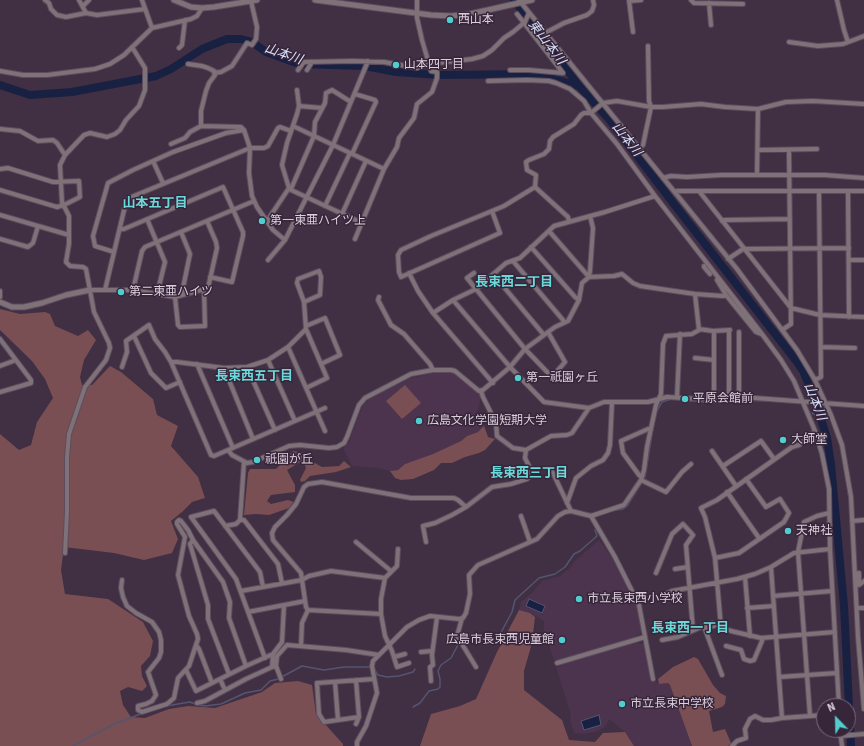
<!DOCTYPE html>
<meta charset="utf-8">
<style>
body{margin:0}
#map{position:relative;width:864px;height:746px;overflow:hidden;background:#412f44;font-family:"Source Sans 3",sans-serif}
canvas{display:block}
.north{position:absolute;left:816px;top:698px;width:40px;height:40px;box-sizing:border-box;background:#37253a;border:1px solid #79697b;border-radius:50%;rotate:337deg;font-size:11px;font-weight:700;line-height:16px;text-align:center;color:#dbcfdc}
.north::after{content:'';display:block;margin:auto;width:14px;height:18px;background:#52cdce;clip-path:polygon(50% 0,100% 100%,50% 72%,0 100%)}
</style>
<div id="map">
<canvas width="864" height="746"></canvas>
<div class="north">N</div>
</div>
<script>
const ctx = document.querySelector('canvas').getContext('2d');
ctx.lineJoin = 'round';
function fillPath(path, color) { ctx.fillStyle = color; ctx.fill(path, 'evenodd'); }
const toPath = rows => new Path2D(rows.map(r => 'M' + r).join(''));
function trace(path, color, width, dash) { ctx.strokeStyle = color; ctx.lineWidth = width; ctx.lineCap = dash ? 'butt' : 'round'; ctx.setLineDash(dash || []); ctx.stroke(path); }
function label(font, color, halo, rows, align = 'center') {
  ctx.font = font + ' "Source Sans 3","Noto Sans JP",sans-serif'; ctx.lineWidth = 3; ctx.setLineDash([]); ctx.textBaseline = 'middle'; ctx.strokeStyle = halo; ctx.fillStyle = color; for (const [text, x, y, turn = 0] of rows) {
    ctx.save(); ctx.translate(x, y); ctx.rotate((+turn || 0) * Math.PI / 180); ctx.textAlign = isNaN(turn) ? turn : align; if (halo) ctx.strokeText(text, 0, 0); ctx.fillText(text, 0, 0); ctx.restore();
  }
}
fillPath(toPath([
 [433,373,453,373,481,394,479,407,476,412,481,418,484,426,483,428,478,432,467,436,461,441,433,454,405,464,398,470,390,471,379,468,352,466,343,448,349,442,363,405,374,396,412,378],
 [599,540,615,562,638,605,643,628,642,632,636,636,604,648,560,661,559,659,554,660,544,630,544,621,530,613,519,610,521,602,533,592,542,581,560,576,569,569,575,561],
 [636,643,643,644,646,647,652,680,659,684,668,683,670,685,692,746,634,746,625,732,609,719,605,727,595,732,583,734,574,733,570,720,571,715,556,667,562,666,561,664,594,654]
]), '#4c344f');
fillPath(toPath([
 [0,309,20,314,45,312,50,314,55,326,78,336,88,330,96,340,84,360,80,377,82,385,92,385,110,366,121,372,153,399,157,415,178,426,171,446,198,477,205,498,192,502,182,512,171,521,178,539,172,553,144,560,114,553,64,547,61,570,65,594,108,599,143,622,153,641,150,656,141,666,142,676,147,686,142,691,128,687,120,691,123,705,131,717,145,718,169,709,188,706,215,708,262,692,275,683,298,681,312,685,316,714,343,744,343,746,0,746,0,434,19,450,31,445,37,422,53,398,45,379,32,361,0,330],
 [405,385,421,403,402,419,386,401],
 [484,426,488,437,495,439,485,450,479,453,465,457,452,463,441,463,434,470,413,479,401,480,395,478,390,471,398,470,405,464,433,454,461,441,467,436,478,432],
 [293,451,304,453,304,457,322,467,339,466,344,461,351,467,336,472,310,476,305,481,301,482,300,480,306,468,304,463,300,462,287,470,295,485,295,492,271,495,267,501,271,504,288,500,294,502,289,508,269,515,256,514,244,515,248,473,250,469,276,469],
 [519,610,530,613,535,617,532,643,524,671,524,690,562,720,569,740,595,742,603,733,625,732,634,746,420,746,431,714,460,706,476,699,497,652],
 [694,657,698,659,713,685,720,693,726,696,725,704,722,707,709,711,713,732,725,729,731,743,728,746,692,746,670,685,668,683,659,684,658,679,673,667]
]), '#794f53');
const water = toPath([
 [529,599,545,606,542,613,526,606,529,599],
 [599,715,601,725,584,730,581,721,599,715]
]);
fillPath(water, '#192143');
trace(water, '#535571', 1);
trace(toPath([
 [679,400,717,403,743,400,789,402],
 [657,411,662,402,671,399],
 [812,413,815,415,820,416],
 [645,477,654,422],
 [611,511,623,509,627,506,642,482],
 [460,641,463,637,472,634,476,634,488,640,494,640,498,638,512,612,515,600,539,578,555,574,565,567,574,554,580,551,597,536,595,530],
 [374,669,378,675,387,677,399,676,413,672,415,669],
 [166,706,190,702,198,705,205,706,221,704,245,693,261,690,270,681,278,679,302,666,324,670,344,667,370,667],
 [413,707,420,703,429,691,438,689,440,687,440,679,438,671,441,665,451,658,459,643],
 [73,746,114,724,143,713]
]), '#535571', 1.5);
trace(toPath([
 [514,0,551,48,579,86,609,119,677,208,797,362,803,371,814,397,827,438,831,464,844,606,851,746],
 [0,85,30,95,72,92,156,76,171,69,202,49,227,39,241,39,252,42,266,52,299,64,365,66,396,72,439,75,536,74,579,86]
]), '#192143', 8);
const minor = toPath([
 [45,0,49,3,51,9,57,15,66,17,86,13,97,15,145,9],
 [79,0,86,13],
 [142,0,152,28],
 [519,0,639,148,737,269,797,350,815,380,831,415,842,445,851,497,858,637,864,709],
 [629,0,633,32],
 [691,0,694,3,743,4],
 [837,0,844,30,848,42],
 [630,1,641,0],
 [709,3,711,25],
 [83,6,89,0],
 [545,33,564,23,587,15,592,11,594,5,593,0],
 [789,42,818,46,843,44,864,36],
 [179,48,182,45,185,20],
 [188,64,202,66,208,68,214,71,215,75,209,83,206,91,201,111,201,126],
 [298,70,304,62,353,61,384,62,417,68,429,64,472,59,483,56,492,50,504,38,513,32,525,22,529,13],
 [307,70,312,62],
 [510,70,529,70,563,73,517,14],
 [0,71,23,75,47,75,95,69,110,64,124,55,152,28,191,19,197,16,202,8],
 [214,73,221,72,232,66,247,43,252,45,256,39,257,27,251,1],
 [488,81,527,80,549,81,556,83,570,89,584,101,591,113,617,144,655,196,762,334,781,360,794,381,815,431,822,454,829,489,830,549,839,706],
 [299,106,322,108],
 [293,126,384,169],
 [0,129,20,131,38,141,53,140,57,143,65,155],
 [171,144,185,138,190,132,201,126,241,127,244,130,250,148,249,173,252,196,257,207,273,230,285,240],
 [639,148,643,145,651,107,649,101,648,46],
 [758,150,817,149],
 [352,154,376,102,375,100,355,94],
 [153,161,163,183],
 [0,169,8,168,53,182,79,181,80,197,64,205,57,207,0,190],
 [757,175,758,109],
 [663,178,671,176,687,177,721,175,825,175,864,178],
 [289,189,362,223],
 [291,189,314,136,315,122,325,103,326,93,332,90,351,102],
 [699,191,791,308,820,315,864,317],
 [848,191,849,317],
 [675,192,677,191,864,191],
 [325,206,350,153],
 [492,211,500,233,401,277,399,272,398,255,401,250,431,236,492,211,504,206,535,187],
 [342,214,366,161],
 [0,215,69,235],
 [147,219,165,262,157,294],
 [267,221,289,188,282,165,287,143,297,114,299,106,297,90],
 [722,221,725,220,790,219],
 [569,222,568,217,535,187,536,175,527,170,526,162,529,160,544,154,549,149,550,141,553,137,574,124,581,115,584,113,591,113,603,103,617,101,651,107,663,107,701,104,725,107,758,109,786,102,813,101,864,104],
 [120,229,124,229,223,187,243,232,243,236,232,282,210,277],
 [549,231,589,277,614,276,622,274,633,283,640,286,695,294,723,296,726,295],
 [181,232,190,254,183,288,184,294],
 [0,239,28,247,33,243,38,226],
 [355,239,384,169,397,147,399,138,414,118,417,104,432,92,437,78,437,72,431,71,422,40,417,18,417,0],
 [531,247,575,297,579,300],
 [114,252,95,246,93,236,108,183,133,170,173,152,226,133,244,130],
 [728,259,743,249,849,248],
 [268,260,285,240,333,145,368,61],
 [849,260,864,260],
 [513,261,563,320,564,323],
 [704,266,704,267,710,274],
 [409,273,418,291,433,313,493,383],
 [474,273,467,278,476,289,525,349,552,377,565,362,548,332],
 [493,274,544,335],
 [717,280,726,295,756,332,761,334],
 [90,290,133,290,175,297,208,288,217,248,216,242,207,221],
 [105,290,126,202,129,198,250,148,264,148,268,146,278,128,280,127,291,131],
 [133,290,142,251,145,247,254,201],
 [0,291,0,297],
 [175,297,178,325,180,327,205,326,204,289],
 [379,297,378,300,391,325,404,334,430,364,433,370],
 [453,300,510,367,544,402,589,408,604,402,648,402,667,397,714,400,741,397,864,406],
 [433,313,453,300,476,289,506,263,520,258,554,226,605,212,655,196],
 [306,326,325,318,340,355,321,364],
 [306,329,327,378,306,388],
 [699,329,713,331,730,330],
 [782,330,791,324,789,150],
 [134,336,151,373,166,388,180,382],
 [0,339,31,380,31,383,0,392],
 [288,347,325,431],
 [821,347,855,348],
 [695,358,714,360],
 [268,360,295,421],
 [171,362,177,362,224,368,247,367,268,360,288,347,306,329,304,302,297,283,298,279,319,271,321,277,320,295,304,302],
 [197,364,233,448],
 [0,366,16,360],
 [122,367,127,352,126,341,149,325,155,339,165,352,171,362,211,455,214,456,228,450,325,408],
 [247,367,275,430],
 [224,368,253,439],
 [815,380,821,377,819,191],
 [481,391,483,397,496,423,497,436,513,448,526,450],
 [677,397,680,334],
 [739,397,739,332],
 [729,398,729,333],
 [714,400,714,331],
 [228,450,232,455,247,463,253,462,289,446,300,445,329,448,337,447,344,443,347,437,359,405,365,398,411,374,433,370,451,370,455,371,479,391,483,390,510,367,525,349,555,327,568,321,579,300,582,283,589,277,590,271,593,228,590,216],
 [712,451,736,486],
 [723,466,761,441,774,459],
 [552,471,571,511],
 [642,477,639,475,623,453,621,441,648,429,651,429],
 [641,480,666,492,682,472,691,464],
 [727,492,759,538],
 [567,503,576,478,591,466,603,460,608,453,610,445,612,402],
 [521,516,530,542],
 [591,516,615,557,639,605,653,679],
 [240,520,244,520,278,564,282,583],
 [852,521,864,520],
 [225,526,236,524,240,520,244,462],
 [193,540,190,544,208,605,208,619,229,674],
 [356,542,391,571],
 [426,542,423,526,435,523,452,515,466,507,492,487,511,484,527,479,530,476,531,470,525,458,526,450,551,436,567,435,572,433,589,408],
 [398,549,397,566,385,578,381,599,381,614,385,636,392,651,397,667,409,663],
 [65,553,67,512,67,457,69,434,85,387,106,360,110,348,109,343,94,312,86,269,83,267,70,266,66,262,69,244,69,216,62,202,60,165,65,155,84,135,90,133,107,137,115,134,120,130,126,120,139,106,145,90,145,68,132,47],
 [715,558,739,553,784,522,789,513,780,499,766,507,746,479],
 [771,567,782,718],
 [675,569,688,567],
 [656,573,672,534,683,524,693,535,686,545,693,630],
 [855,574,859,573,859,585,864,581],
 [745,577,750,636],
 [122,580,121,588,123,597,127,606,136,613,152,622,159,632,161,640,161,652,159,658,148,672,156,695,152,701,146,704,138,706,138,710,142,712,167,704,174,698,178,678,189,666,198,639,197,634,189,616,178,575,185,537,177,524,177,522,179,520,181,521,188,530,193,540,223,582,230,602,229,618,246,666],
 [263,587,260,572,214,511,191,517,236,579,265,658],
 [241,591,302,580,309,576,331,571,385,578],
 [663,595,672,591,737,579,755,574,771,567,794,553,830,549],
 [773,596,832,591],
 [747,608,774,606],
 [857,608,864,608],
 [248,612,305,601],
 [381,614,308,610,306,607,301,573,273,540,272,533,275,527,287,515,296,504,304,487,308,484,322,482,411,498,454,498,458,500,466,507],
 [462,618,456,640,462,644,476,667],
 [716,625,705,629,722,675],
 [721,627,715,558,705,517,701,508,717,500,792,447,799,445,815,431],
 [662,640,678,637,706,625,712,623,731,631,761,638,835,632],
 [196,645,199,649,212,683],
 [301,646,302,623,308,610],
 [726,646,741,650,744,659,750,661,754,660,762,641,762,638],
 [421,652,432,651],
 [394,657,405,654],
 [557,663,645,637],
 [276,666,281,679],
 [272,667,276,666,277,656,287,645,346,650,379,655],
 [186,670,196,691,246,666,273,654,282,642,284,605],
 [779,677,837,673],
 [220,679,225,690],
 [431,681,430,667,433,665,432,655,437,617],
 [335,682,338,720],
 [197,703,205,701,246,679,272,667,273,654],
 [810,716,798,552,804,522,817,516,829,513],
 [359,717,324,722,319,714,317,683,374,679],
 [356,724,359,717,356,680],
 [840,730,842,746],
 [840,736,864,734],
 [357,746,357,742,366,726,377,693,372,666,373,661,407,627,419,620,430,616,459,619,463,618,466,613,470,594,469,575,478,565,537,539,558,516,565,512,571,511,591,516,624,505,641,480,644,470,647,447,656,405,661,394,663,344,666,336,692,334,699,330,695,294],
 [732,746,737,741,746,738,745,729,750,719,755,716,763,720,771,720,782,718,824,715]
]);
const tertiary = toPath([
 [174,0,191,7,202,8,214,7,257,0],
 [315,0,431,15,451,16,470,14,532,0],
 [0,302,12,307,24,307,42,303,66,295,90,290]
]);
trace(minor, '#5d4c5f', 6);
trace(tertiary, '#5d4c5f', 7);
trace(minor, '#7f7178', 4);
trace(tertiary, '#7f7178', 5);
for (const [x, y, r, color] of [
 [450,20,4,"#52cdce"],
 [396,65,4,"#52cdce"],
 [262,221,4,"#52cdce"],
 [121,292,4,"#52cdce"],
 [518,378,4,"#52cdce"],
 [685,399,4,"#52cdce"],
 [419,421,4,"#52cdce"],
 [783,440,4,"#52cdce"],
 [257,460,4,"#52cdce"],
 [788,531,4,"#52cdce"],
 [579,599,4,"#52cdce"],
 [562,640,4,"#52cdce"],
 [622,704,4,"#52cdce"]
]) { const dot = new Path2D(); dot.arc(x, y, r, 0, 2 * Math.PI); ctx.fillStyle = color; ctx.fill(dot); trace(dot, '#37253a', 1.5); }
label('12px', '#dbcfdc', '#37253a', [
 ["西山本",458,20],
 ["山本四丁目",404,65],
 ["第一東亜ハイツ上",270,221],
 ["第二東亜ハイツ",129,292],
 ["第一祇園ヶ丘",526,378],
 ["平原会館前",693,399],
 ["広島文化学園短期大学",427,421],
 ["大師堂",791,440],
 ["祇園が丘",265,460],
 ["天神社",796,531],
 ["市立長束西小学校",587,599],
 ["広島市長束西児童館",554,640,"right"],
 ["市立長束中学校",630,704]
], 'left');
label('italic 13px', '#d7e0fa', '#37253a', [
 ["東山本川",546,43,53],
 ["山本川",283,55,19],
 ["山本川",626,140,52],
 ["山本川",814,402,69]
]);
label('bold 13px', '#6bd8d9', '#37253a', [
 ["山本五丁目",155,204],
 ["長束西二丁目",514,283],
 ["長束西五丁目",254,377],
 ["長束西三丁目",529,474],
 ["長束西一丁目",690,629]
]);
</script>
